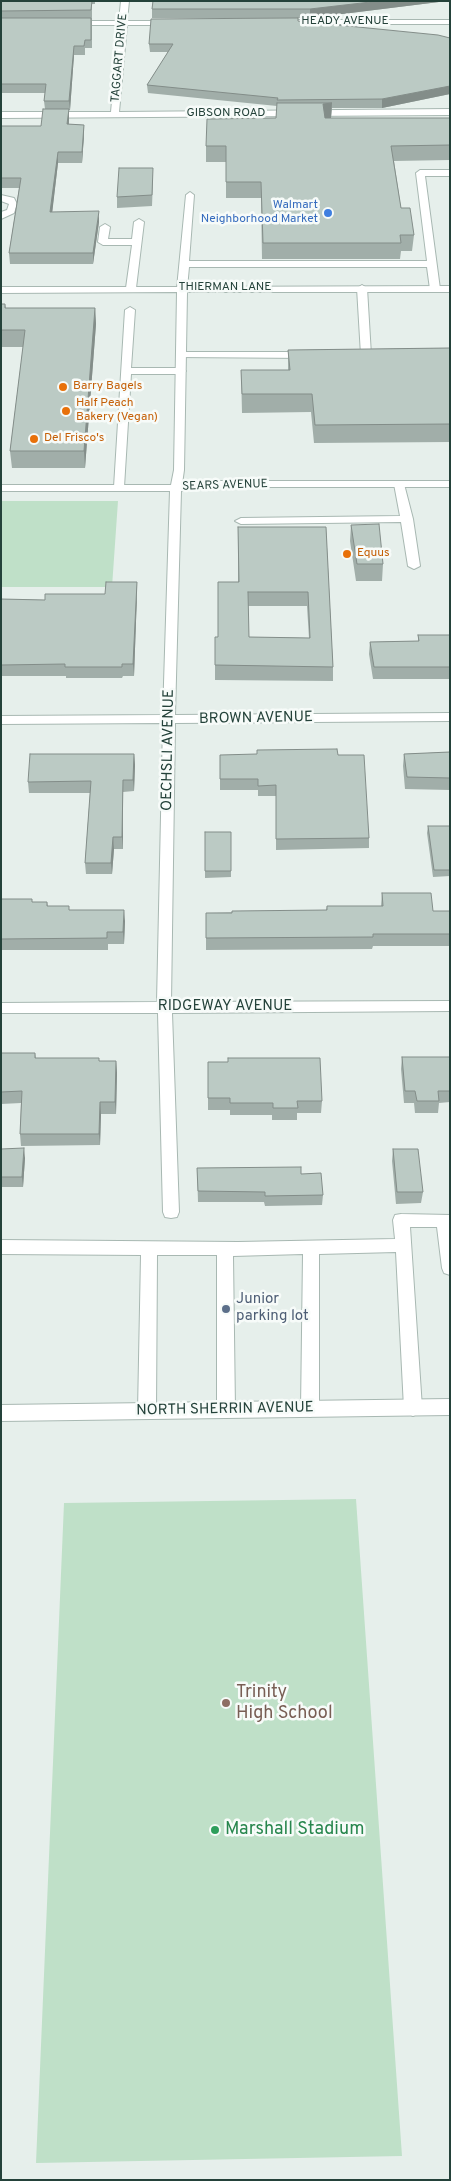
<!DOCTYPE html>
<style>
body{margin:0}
#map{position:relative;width:451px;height:2181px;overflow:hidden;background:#e6efeb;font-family:Overpass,sans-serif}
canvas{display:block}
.frame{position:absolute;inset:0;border:2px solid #24423a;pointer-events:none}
</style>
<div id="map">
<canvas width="451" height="2181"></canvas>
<div class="frame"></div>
</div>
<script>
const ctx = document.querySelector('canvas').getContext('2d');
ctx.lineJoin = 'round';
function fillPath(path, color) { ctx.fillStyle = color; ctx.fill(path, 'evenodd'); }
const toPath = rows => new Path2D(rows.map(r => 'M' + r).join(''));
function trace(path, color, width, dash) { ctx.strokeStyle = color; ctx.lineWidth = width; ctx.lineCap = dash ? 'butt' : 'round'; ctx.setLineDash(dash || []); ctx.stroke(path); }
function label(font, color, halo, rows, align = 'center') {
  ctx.font = font + ' Overpass,sans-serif'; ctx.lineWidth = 5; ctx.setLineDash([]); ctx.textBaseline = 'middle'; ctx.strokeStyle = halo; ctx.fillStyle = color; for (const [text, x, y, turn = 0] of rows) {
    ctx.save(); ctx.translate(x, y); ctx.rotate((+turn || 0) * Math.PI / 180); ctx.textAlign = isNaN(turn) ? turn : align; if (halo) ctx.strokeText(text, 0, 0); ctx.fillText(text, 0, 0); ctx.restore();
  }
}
fillPath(toPath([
 [1,501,118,501,112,587,1,587],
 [356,1499,402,2156,36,2163,64,1503]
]), '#bfe0c8');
const lane = toPath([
 [420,170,450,170,450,176,425,176,440,289,438,291,435,292,430,289,427,267,189,267,187,288,182,291,177,288,186,195,190,192,194,195,189,261,427,261,416,173,420,170],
 [1,195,14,198,17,204,14,213,1,219,1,212,7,210,9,204,1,201,1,195],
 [139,219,144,222,136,288,131,291,126,288,132,245,103,245,98,242,100,227,105,224,110,227,108,239,132,239,134,222,139,219],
 [362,285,367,288,371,355,366,358,361,355,357,288,362,285],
 [130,307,135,310,131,368,181,368,186,371,181,374,131,374,124,487,119,490,114,487,125,310,130,307],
 [181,352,308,352,313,355,308,358,177,357,176,355,181,352],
 [399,481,404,484,413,519,420,566,414,569,408,566,401,522,241,524,235,521,241,518,400,516,394,484,399,481],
 [401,1214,450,1215,450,1275,444,1273,442,1268,437,1227,410,1227,422,1408,419,1413,413,1416,407,1413,404,1408,396,1252,319,1254,319,1409,316,1414,310,1417,304,1414,301,1409,303,1254,233,1256,235,1410,232,1415,226,1418,220,1415,217,1410,217,1255,157,1255,156,1411,153,1416,147,1419,141,1416,138,1411,141,1255,1,1254,1,1240,238,1242,395,1239,393,1220,395,1215,401,1214]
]);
const street = toPath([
 [121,1,129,1,127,21,171,21,175,23,171,25,127,25,119,112,450,109,450,115,1,118,1,112,111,112,119,25,71,25,67,23,71,21,119,21,121,1],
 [283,20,450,20,450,24,286,24,282,22,283,20],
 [182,285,186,287,450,286,450,292,187,292,184,470,182,484,209,481,450,481,450,487,209,487,181,491,175,715,450,713,450,721,175,723,171,1002,450,1001,450,1011,172,1013,179,1212,177,1217,171,1218,165,1217,163,1212,158,1013,1,1013,1,1003,157,1002,163,723,1,724,1,716,163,715,170,491,1,491,1,485,171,485,174,470,177,292,1,293,1,287,178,287,182,285],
 [450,1399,450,1415,1,1421,1,1405,450,1399]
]);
trace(lane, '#a8b8b2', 2);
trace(street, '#a8b8b2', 2);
fillPath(lane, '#fff');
fillPath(street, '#fff');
fillPath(toPath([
 [1,1,95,1,95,4,92,4,92,48,85,48,85,55,74,55,70,110,69,110,69,124,84,125,84,135,82,163,58,163,52,212,99,222,93,264,10,264,9,253,19,188,1,188,1,126,41,126,45,109,44,101,45,93,1,93],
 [153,1,447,1,310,18,152,18,152,9],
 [298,21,450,38,450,94,382,108,332,108,331,118,328,118,450,118,450,160,394,161,401,208,414,235,412,251,401,251,400,259,262,259,261,198,226,198,226,162,206,162,206,146,276,118,277,106,148,93,147,85,168,52,150,52,149,44],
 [153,180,152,206,117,208,117,197],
 [1,304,5,304,6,308,95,308,96,324,85,468,12,468,10,451,23,347,1,347],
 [450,348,450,442,314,443,311,412,242,413,241,370,288,370,288,350],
 [351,525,383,564,382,581,356,581,350,541],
 [238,527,326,527,333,667,333,681,215,680,215,637,218,637,238,582],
 [248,606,307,606,309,638,249,637],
 [137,582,137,594,134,676,123,676,122,678,66,678,66,676,1,676,1,599,45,600,105,594],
 [418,635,450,635,450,679,373,679,369,654,370,642,418,641],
 [450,752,450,790,405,789,403,766,404,754],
 [134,754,135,765,134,791,123,792,123,849,114,849,112,874,86,874,85,863,90,793,29,793,28,782],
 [220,755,338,755,369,838,369,848,276,850,276,796,258,796,258,790,220,790],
 [428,826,450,826,450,876,433,877,427,833],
 [205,832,231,832,231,877,205,878],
 [382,893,433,911,450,911,450,946,373,946,372,949,206,950,206,913,326,910,327,906,381,906],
 [1,899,33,902,47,902,48,906,125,921,124,944,108,944,108,950,1,950],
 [1,1053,35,1053,36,1058,99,1058,99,1061,116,1061,117,1073,116,1114,101,1114,100,1145,21,1146,20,1134,21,1103,1,1104],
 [402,1057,450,1057,450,1102,439,1103,438,1113,415,1113,414,1103,404,1103,401,1069],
 [208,1062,322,1101,321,1113,297,1113,297,1120,272,1120,272,1115,230,1115,230,1110,208,1110],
 [1,1149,25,1158,23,1187,1,1187],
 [393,1149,423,1192,421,1203,396,1204,392,1161],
 [197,1168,301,1174,323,1195,322,1205,265,1206,264,1202,198,1202]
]), '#a1aea9');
fillPath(toPath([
 [379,1,447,1,310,18,310,9],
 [74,46,74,55,70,110,69,101],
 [450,86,450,94,382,108,382,99],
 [332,103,331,118,323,119,323,104],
 [69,109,69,119,68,135,67,124],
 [84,125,84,135,82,163,82,152],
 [58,152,58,163,51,223,50,212],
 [99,211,99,222,93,264,93,253],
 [95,308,96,324,85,468,84,451],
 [137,582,137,594,134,676,133,664],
 [134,754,135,765,134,791,133,780],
 [123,780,123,849,122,837],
 [113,837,114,849,112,874,111,863],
 [124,910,125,921,124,944,123,932],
 [116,1061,117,1073,116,1114,115,1102],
 [100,1102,101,1114,100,1145,99,1134],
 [24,1148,25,1158,23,1187,22,1177]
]), '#838d89');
const building = toPath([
 [1,1,92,1,91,10,1,11,1,1],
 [153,1,379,1,310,9,152,9,153,1],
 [1,18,91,18,91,40,85,40,84,46,74,46,69,101,44,101,46,84,1,84,1,18],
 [298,18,298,21,438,35,450,38,450,86,382,99,277,100,278,98,147,85,173,44,149,44,151,19,298,18],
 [277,103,332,103,323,104,325,118,450,118,450,145,391,146,401,208,410,208,414,235,400,235,401,243,263,243,261,182,226,182,226,146,206,146,207,119,276,118,277,103],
 [43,109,69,109,67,124,84,125,82,152,58,152,50,212,99,211,93,253,9,253,21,178,1,178,1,126,41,126,43,109],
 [119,168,153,168,152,195,117,197,119,168],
 [1,304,5,304,5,308,95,308,84,451,10,451,25,330,1,330,1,304],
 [450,348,450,424,315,425,312,394,242,394,241,370,290,370,288,350,450,348],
 [379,524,383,564,357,564,351,525,379,524],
 [238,527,326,527,333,667,215,665,215,637,218,637,218,582,239,582,238,527],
 [248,592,308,592,310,638,249,637,248,592],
 [106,582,137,582,133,664,122,664,122,667,65,667,65,664,1,665,1,599,45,600,45,594,105,594,106,582],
 [418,635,450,635,450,667,374,667,370,642,419,641,418,635],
 [337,749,338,755,364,755,369,838,276,839,276,785,258,786,258,779,220,779,220,755,257,754,257,750,337,749],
 [450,752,450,778,407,777,404,754,450,752],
 [30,754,134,754,133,780,123,780,122,837,113,837,111,863,85,863,91,781,28,782,30,754],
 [428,826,450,826,450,870,434,870,428,826],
 [205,832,231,832,231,871,205,871,205,832],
 [382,893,431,893,433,911,450,911,450,934,373,934,373,937,206,938,206,913,232,913,232,911,327,910,327,906,383,906,382,893],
 [1,899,32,899,32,902,47,902,47,906,69,906,69,910,124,910,123,932,107,932,107,938,1,939,1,899],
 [1,1053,35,1053,35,1058,99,1058,99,1061,116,1061,115,1102,100,1102,99,1134,20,1134,22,1091,1,1092,1,1053],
 [402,1057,450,1057,450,1091,438,1091,439,1101,417,1101,415,1091,405,1091,402,1057],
 [228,1058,320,1058,322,1101,297,1101,298,1108,273,1108,273,1103,230,1103,230,1098,208,1098,208,1062,228,1062,228,1058],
 [24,1148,22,1177,1,1177,1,1149,24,1148],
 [393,1149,418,1149,423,1192,397,1192,393,1149],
 [301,1167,301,1174,321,1173,323,1195,265,1196,265,1192,198,1191,197,1168,301,1167]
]);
fillPath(building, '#bbcac4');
trace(building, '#838d89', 1);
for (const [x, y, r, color] of [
 [328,213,5,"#3f7fe0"],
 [63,387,5,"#e8710a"],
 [66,411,5,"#e8710a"],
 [34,439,5,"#e8710a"],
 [347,554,5,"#e8710a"],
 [226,1309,5,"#5c6f8a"],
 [226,1703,5,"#8d6e63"],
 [215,1830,5,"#2e9e5b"]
]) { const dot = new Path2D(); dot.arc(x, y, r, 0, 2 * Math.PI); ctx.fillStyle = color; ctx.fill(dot); trace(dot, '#f7fbf9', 2); }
label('12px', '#24423a', '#f7fbf9', [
 ["HEADY AVENUE",345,22],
 ["TAGGART DRIVE",120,58,-85],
 ["GIBSON ROAD",226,114],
 ["THIERMAN LANE",225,288],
 ["SEARS AVENUE",225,486,-2]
]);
label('12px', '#366cbe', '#f7fbf9', [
 ["Walmart",318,206],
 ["Neighborhood Market",318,220]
], 'right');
label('12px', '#c56008', '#f7fbf9', [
 ["Barry Bagels",73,387],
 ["Half Peach",76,404],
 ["Bakery (Vegan)",76,418],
 ["Del Frisco's",44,439],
 ["Equus",357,554]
], 'left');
label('15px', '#24423a', '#f7fbf9', [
 ["BROWN AVENUE",256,719,-1],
 ["OECHSLI AVENUE",169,750,-89],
 ["RIDGEWAY AVENUE",225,1007],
 ["NORTH SHERRIN AVENUE",225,1410,-1]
]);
label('15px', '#4e5e75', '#f7fbf9', [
 ["Junior",236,1300],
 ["parking lot",236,1317]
], 'left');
label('18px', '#785e54', '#f7fbf9', [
 ["Trinity",236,1693],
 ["High School",236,1714]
], 'left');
label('18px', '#27864d', '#f7fbf9', [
 ["Marshall Stadium",225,1830]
], 'left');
</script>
